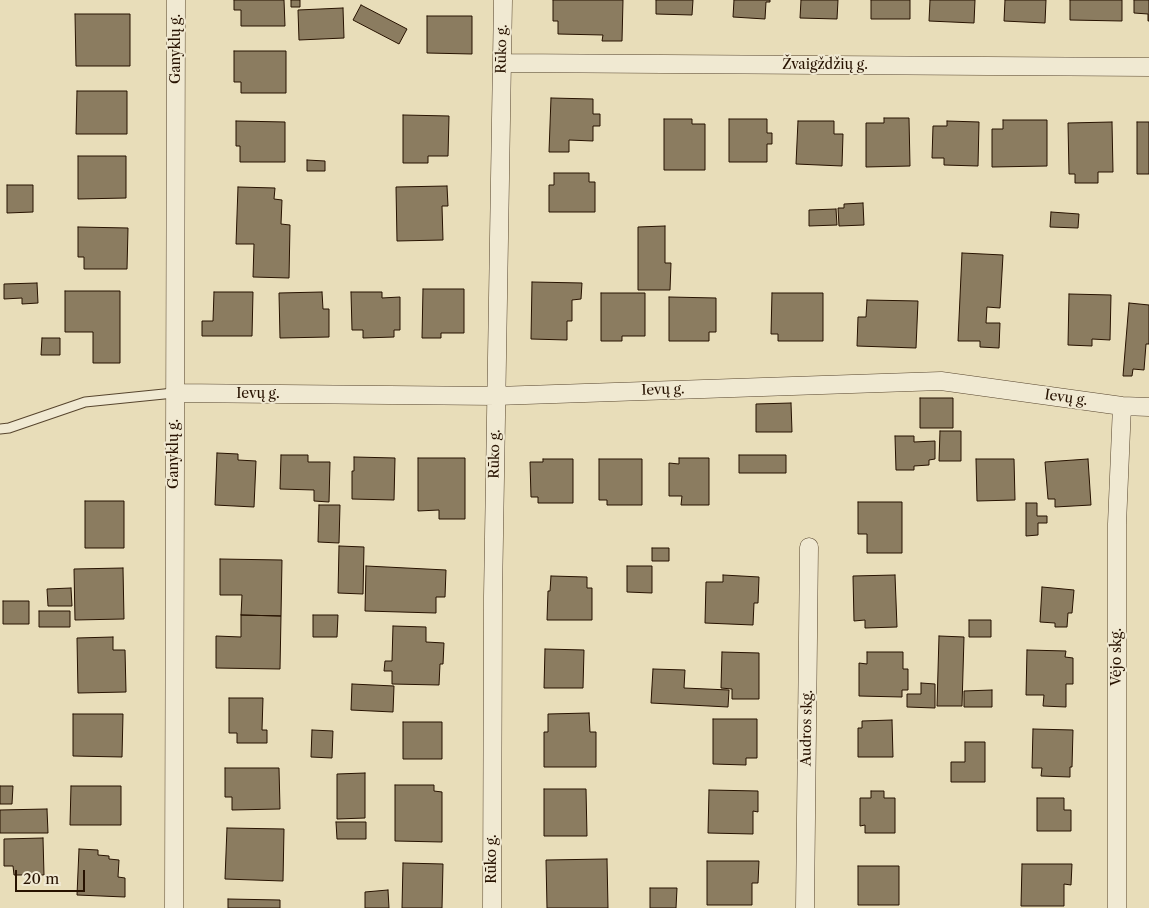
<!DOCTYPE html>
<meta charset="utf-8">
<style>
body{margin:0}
#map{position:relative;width:1149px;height:908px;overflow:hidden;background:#e8ddb9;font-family:"Libre Caslon Text",serif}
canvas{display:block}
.scale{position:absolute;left:15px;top:870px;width:70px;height:22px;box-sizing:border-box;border:2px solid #271200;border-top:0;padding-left:6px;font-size:15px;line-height:18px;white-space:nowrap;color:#271200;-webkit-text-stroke:4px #f0e9d2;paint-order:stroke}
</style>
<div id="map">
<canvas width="1149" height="908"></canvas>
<div class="scale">20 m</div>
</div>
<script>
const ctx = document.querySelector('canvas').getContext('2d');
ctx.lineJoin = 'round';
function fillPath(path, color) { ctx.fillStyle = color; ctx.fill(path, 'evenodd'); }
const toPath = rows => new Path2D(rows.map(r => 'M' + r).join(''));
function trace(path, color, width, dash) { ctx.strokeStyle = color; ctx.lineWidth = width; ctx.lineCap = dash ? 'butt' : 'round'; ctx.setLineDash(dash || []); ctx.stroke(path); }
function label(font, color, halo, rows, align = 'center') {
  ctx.font = font + ' "Libre Caslon Text",serif'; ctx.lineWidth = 4; ctx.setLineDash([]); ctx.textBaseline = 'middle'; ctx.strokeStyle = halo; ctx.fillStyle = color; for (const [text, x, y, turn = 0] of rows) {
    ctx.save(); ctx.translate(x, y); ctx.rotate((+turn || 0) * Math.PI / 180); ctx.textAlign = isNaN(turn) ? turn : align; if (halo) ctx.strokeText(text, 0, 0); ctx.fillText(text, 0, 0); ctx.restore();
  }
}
const building = toPath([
 [234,0,284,0,285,26,241,26,241,10,234,10,234,0],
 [291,0,300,0,300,7,291,7,291,0],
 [553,0,623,0,622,41,602,41,603,35,558,34,558,21,553,21,553,0],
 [656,0,693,0,692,15,656,14,656,0],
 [734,0,770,0,770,2,766,2,765,19,733,17,734,0],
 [801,0,838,0,837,19,800,18,801,0],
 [871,0,910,0,910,19,871,19,871,0],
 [930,0,975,0,974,23,929,21,930,0],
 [1005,0,1046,0,1045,23,1004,21,1005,0],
 [1070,0,1122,0,1122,21,1070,20,1070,0],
 [1134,0,1149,0,1149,21,1148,21,1148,14,1134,13,1134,0],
 [361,5,407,29,399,44,353,20,361,5],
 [343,8,344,38,299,40,298,10,343,8],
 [75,14,130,14,130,66,76,66,75,14],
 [427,16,472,16,472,54,427,53,427,16],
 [234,51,286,51,286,93,241,93,241,82,234,82,234,51],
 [77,91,127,91,127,134,76,134,77,91],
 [551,98,593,99,593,114,600,114,600,126,593,126,593,141,569,140,569,152,549,152,551,98],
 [403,115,449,116,448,156,428,156,428,163,403,163,403,115],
 [884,118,909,118,910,166,866,167,866,123,884,123,884,118],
 [664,119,692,119,692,124,705,124,705,170,664,170,664,119],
 [729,119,767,119,767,133,772,133,772,144,767,144,767,162,729,162,729,119],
 [1003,120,1047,120,1047,166,992,167,992,129,1003,129,1003,120],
 [236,121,285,122,285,162,240,162,240,146,236,146,236,121],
 [798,121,834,121,834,134,843,134,842,166,796,164,798,121],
 [947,121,979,122,978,166,944,165,944,158,932,158,933,126,947,126,947,121],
 [1112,122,1113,172,1098,172,1098,183,1075,183,1075,174,1069,174,1068,123,1112,122],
 [1137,122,1149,122,1149,174,1137,174,1137,122],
 [78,156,126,156,126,198,78,199,78,156],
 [307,160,325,161,325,171,307,171,307,160],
 [554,173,589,173,589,182,595,182,595,212,549,212,549,185,554,185,554,173],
 [7,185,33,185,33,212,7,213,7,185],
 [447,186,448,206,442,206,443,240,397,241,396,187,447,186],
 [238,187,275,188,274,199,282,200,281,224,290,225,289,278,253,277,254,244,236,244,238,187],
 [863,203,864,225,839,226,838,208,844,208,844,204,863,203],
 [836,209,837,225,809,226,809,210,836,209],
 [1051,212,1079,214,1078,228,1050,227,1051,212],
 [665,226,665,263,671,263,670,290,638,290,638,227,665,226],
 [78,227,128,228,127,269,84,269,84,257,78,257,78,227],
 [962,253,1003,255,1000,308,987,307,986,323,1000,323,999,348,980,347,980,341,958,341,962,253],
 [532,282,582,283,581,299,572,300,572,321,567,321,567,340,531,339,532,282],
 [37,283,38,303,22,304,22,298,4,299,4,284,37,283],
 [423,289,464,289,464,333,441,333,441,338,422,338,423,289],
 [65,291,120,291,120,363,93,363,93,332,65,332,65,291],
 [214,292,253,292,252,336,202,336,202,321,213,321,214,292],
 [322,292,323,309,329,309,329,337,280,338,279,293,322,292],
 [351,292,382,292,382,298,400,297,400,330,394,330,394,337,363,338,363,330,352,330,351,292],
 [601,293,645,293,645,336,622,336,622,341,601,341,601,293],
 [772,293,823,293,823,341,778,341,778,334,771,334,772,293],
 [1069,294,1111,295,1110,340,1092,339,1092,346,1068,345,1069,294],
 [669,297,716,298,716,332,709,332,709,341,669,341,669,297],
 [867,300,918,301,916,348,857,346,858,317,866,317,867,300],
 [1129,303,1149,305,1149,344,1146,344,1144,370,1133,369,1132,376,1123,376,1129,303],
 [42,338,60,338,60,355,41,355,42,338],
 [920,398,953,398,953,428,920,428,920,398],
 [791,403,792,432,756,432,756,404,791,403],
 [940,431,961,431,961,461,939,461,940,431],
 [895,436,914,436,914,442,935,441,935,459,929,460,929,465,914,466,914,470,896,470,895,436],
 [217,453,238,454,238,460,256,461,254,507,215,505,217,453],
 [281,455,308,455,308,462,330,462,329,502,314,501,314,490,280,489,281,455],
 [739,455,786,455,786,473,739,473,739,455],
 [354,457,395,458,394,500,352,499,352,471,354,471,354,457],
 [418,458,465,458,465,519,439,519,439,510,418,511,418,458],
 [679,458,709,458,709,505,681,505,682,496,669,496,669,463,679,464,679,458],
 [543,459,573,459,573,503,538,503,538,497,531,497,530,462,543,462,543,459],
 [599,459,642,459,642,505,607,505,607,500,599,500,599,459],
 [976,459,1014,459,1015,500,977,501,976,459],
 [1088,459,1091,505,1055,507,1055,499,1048,499,1045,462,1088,459],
 [85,501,124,501,124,548,85,548,85,501],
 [858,502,902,502,902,553,867,553,867,534,858,534,858,502],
 [1026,503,1037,503,1037,516,1047,516,1047,523,1038,523,1038,535,1026,536,1026,503],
 [319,505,340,505,339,543,318,542,319,505],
 [339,546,364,547,363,594,338,593,339,546],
 [652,548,669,548,669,561,652,561,652,548],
 [220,559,282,560,281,616,241,615,242,595,220,595,220,559],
 [366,566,446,570,445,597,436,597,436,613,365,611,366,566],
 [627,566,652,566,652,593,627,592,627,566],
 [123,568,124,619,75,620,74,569,123,568],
 [723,575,759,577,758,603,754,603,753,625,705,623,706,582,723,582,723,575],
 [895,575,897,627,865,628,865,620,854,621,853,576,895,575],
 [551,576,587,577,587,588,592,588,592,620,547,620,548,591,550,591,551,576],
 [1042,587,1074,590,1072,613,1068,613,1067,627,1055,627,1055,623,1040,622,1042,587],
 [71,588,72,606,48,606,47,589,71,588],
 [3,601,29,601,29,624,3,624,3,601],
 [39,611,70,611,70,627,39,627,39,611],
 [241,615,281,616,280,669,216,668,216,636,241,637,241,615],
 [313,615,338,615,337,637,313,637,313,615],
 [969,620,991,620,991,637,969,637,969,620],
 [393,626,426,627,426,642,444,643,443,664,440,664,439,685,392,684,392,671,384,671,385,661,392,661,393,626],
 [939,636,964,637,962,706,937,706,939,636],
 [113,637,113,650,125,650,126,692,78,693,77,638,113,637],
 [545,649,584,650,583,688,544,688,545,649],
 [1027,650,1066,651,1065,657,1073,658,1073,684,1066,684,1066,707,1043,706,1044,695,1026,695,1027,650],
 [722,652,759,653,759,699,732,699,732,689,721,688,722,652],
 [867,652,903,652,903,669,908,669,908,690,902,690,902,697,859,696,859,663,867,664,867,652],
 [653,669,685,670,684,688,729,690,728,707,651,703,653,669],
 [921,683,935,684,935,708,907,707,907,694,921,694,921,683],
 [352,684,394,686,393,712,351,710,352,684],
 [992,690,992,707,964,707,964,691,992,690],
 [229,698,263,698,262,730,267,730,267,743,237,743,237,733,229,733,229,698],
 [589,713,590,732,596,732,596,767,544,767,544,732,548,732,548,714,589,713],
 [73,714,123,714,122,757,73,756,73,714],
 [713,719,757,719,757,758,746,758,746,765,713,764,713,719],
 [892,720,893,757,858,757,858,728,862,728,862,721,892,720],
 [403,722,442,722,442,759,403,759,403,722],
 [1033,729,1073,730,1072,767,1070,767,1070,777,1041,776,1042,768,1032,768,1033,729],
 [312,730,333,731,332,758,311,757,312,730],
 [965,742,985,742,985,782,951,782,951,762,965,762,965,742],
 [225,768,279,768,280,809,232,810,232,797,225,797,225,768],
 [365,773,365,818,337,819,337,774,365,773],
 [395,785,434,785,434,791,442,792,442,842,395,841,395,785],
 [0,786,13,786,12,804,0,804,0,786],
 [71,786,121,786,121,825,70,825,71,786],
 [544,789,586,789,587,836,544,836,544,789],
 [709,790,758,791,758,812,753,811,753,834,708,833,709,790],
 [871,791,884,791,884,798,895,798,895,833,865,833,865,825,860,826,860,798,871,798,871,791],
 [1037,798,1064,798,1064,810,1071,810,1071,831,1037,831,1037,798],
 [47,809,48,833,0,833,0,810,47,809],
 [336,822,366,822,366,839,337,839,336,822],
 [227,828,284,829,283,881,225,879,227,828],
 [43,838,44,875,14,875,13,866,4,866,4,839,43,838],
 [79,849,98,850,98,855,109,856,109,859,119,860,118,877,125,878,125,897,77,895,79,849],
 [607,859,608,908,547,908,546,860,607,859],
 [707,861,759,861,758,883,752,883,752,905,707,905,707,861],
 [403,863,443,864,442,908,402,908,403,863],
 [1022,864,1072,864,1071,885,1064,884,1064,906,1021,906,1022,864],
 [858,866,899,866,899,905,858,905,858,866],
 [650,888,677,888,676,908,650,908,650,888],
 [388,890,389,908,365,908,365,892,388,890],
 [228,899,280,900,280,908,228,908,228,899]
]);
fillPath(building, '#8b7c60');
trace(building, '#271200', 1);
const service = toPath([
 [0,429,9,428,85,402,174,393]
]);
const minor = toPath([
 [502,63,1149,67],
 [174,393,496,396,941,381,1122,406,1149,407],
 [174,908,176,0],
 [492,908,493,596,503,0],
 [805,908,809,547],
 [1117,908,1117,524,1122,406]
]);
trace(service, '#57452e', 11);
trace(minor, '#57452e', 19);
trace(service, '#f0e9d2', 9);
trace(minor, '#f0e9d2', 18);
label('14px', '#271200', '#f0e9d2', [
 ["Ganyklų g.",176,49,-90],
 ["Rūko g.",502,49,-89],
 ["Žvaigždžių g.",825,65],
 ["Ievų g.",663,390,-2],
 ["Ievų g.",258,394],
 ["Ievų g.",1066,398,8],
 ["Ganyklų g.",174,454,-90],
 ["Rūko g.",495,454,-89],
 ["Vėjo skg.",1117,657,-90],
 ["Audros skg.",807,728,-89],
 ["Rūko g.",492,859,-90]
]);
</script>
